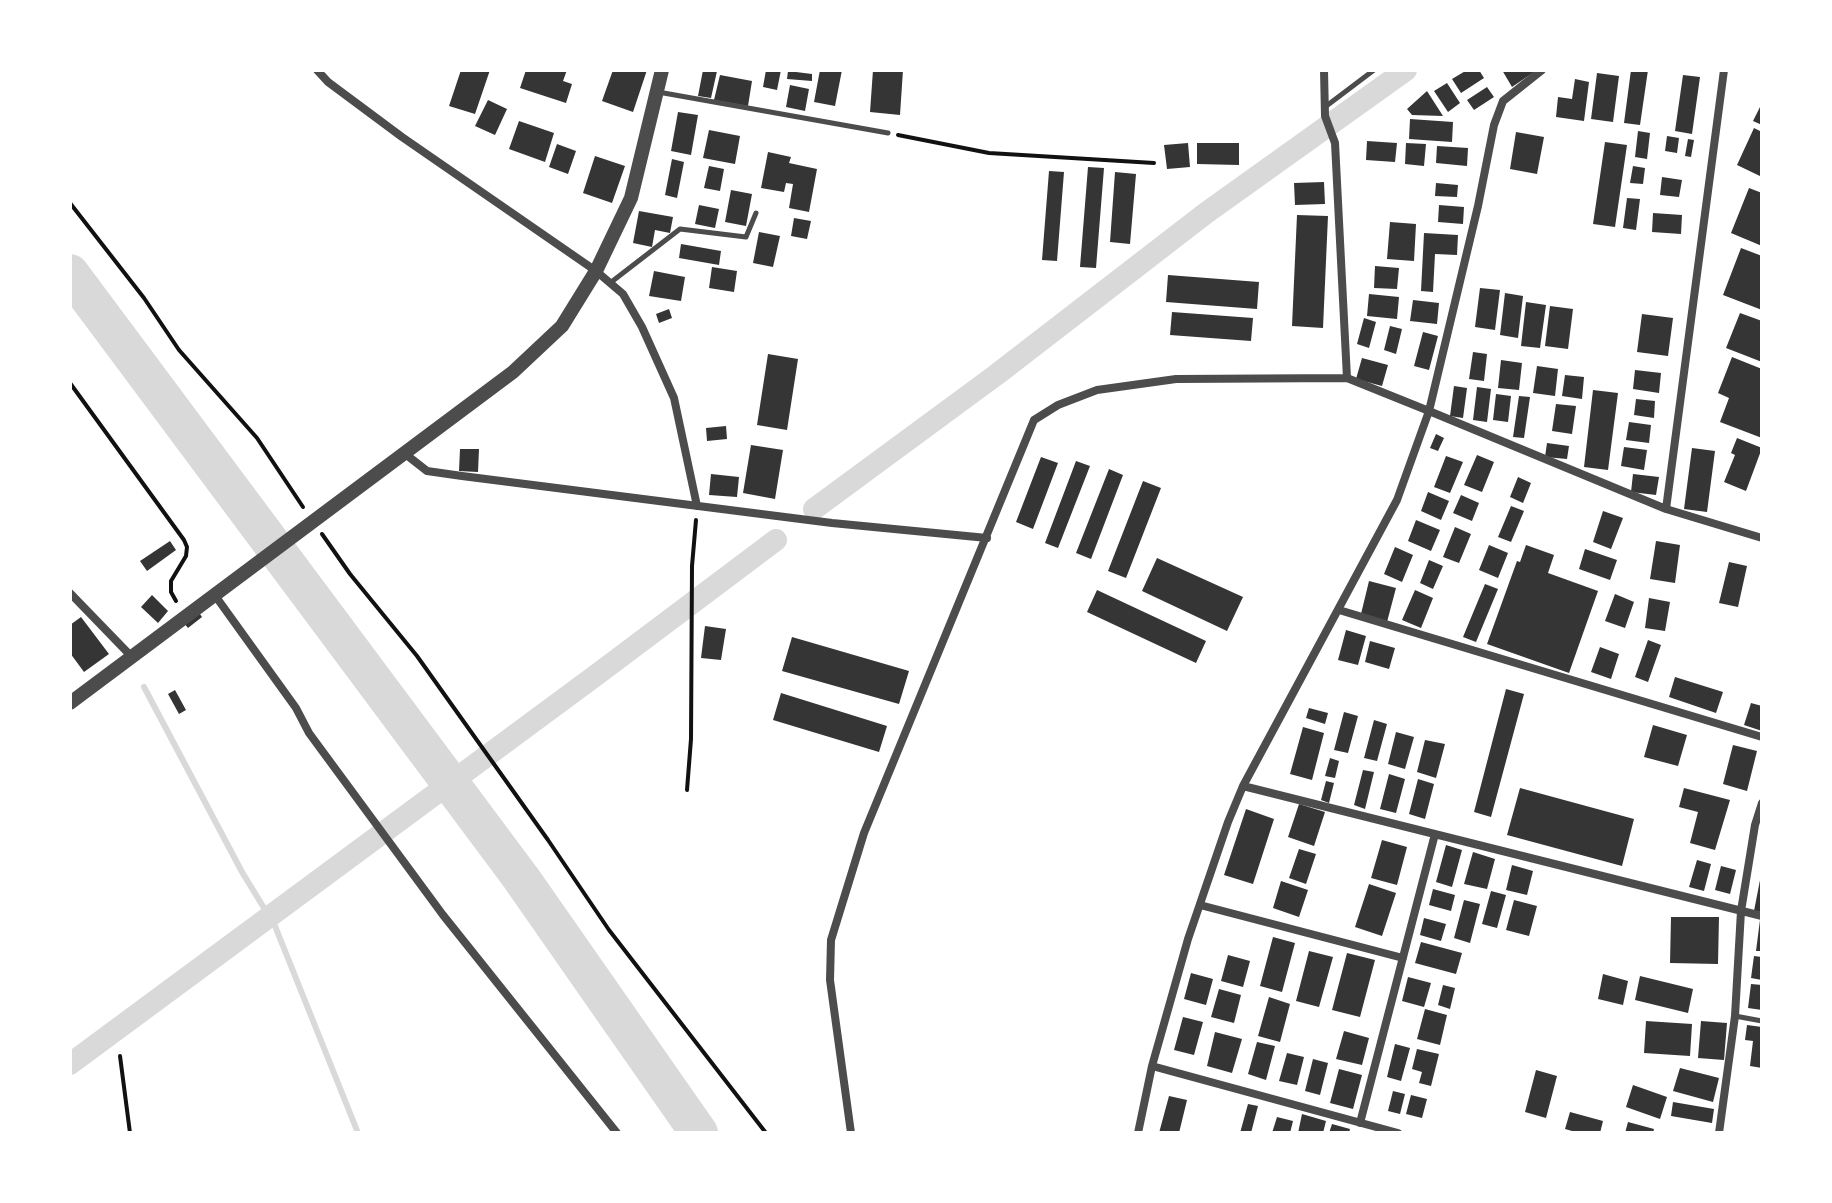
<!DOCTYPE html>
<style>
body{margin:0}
#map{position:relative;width:1832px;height:1203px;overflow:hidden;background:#fff;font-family:"Titillium Web",sans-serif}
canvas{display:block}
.frame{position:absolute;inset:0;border:72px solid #fff;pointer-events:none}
</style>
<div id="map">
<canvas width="1832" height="1203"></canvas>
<div class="frame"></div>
</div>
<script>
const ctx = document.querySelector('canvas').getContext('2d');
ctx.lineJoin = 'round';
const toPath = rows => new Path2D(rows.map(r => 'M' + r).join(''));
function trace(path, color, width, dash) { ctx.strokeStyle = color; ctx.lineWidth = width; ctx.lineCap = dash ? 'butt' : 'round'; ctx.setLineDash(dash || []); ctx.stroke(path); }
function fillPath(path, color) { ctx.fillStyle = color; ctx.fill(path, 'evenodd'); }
trace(toPath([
 [144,687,242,872,275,926,358,1133]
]), '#d9d9d9', 6);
trace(toPath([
 [814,509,996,375,1206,213,1406,70],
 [70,1064,599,673,776,540]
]), '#d9d9d9', 22);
trace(toPath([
 [70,273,521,878,699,1133]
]), '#d9d9d9', 38);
fillPath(toPath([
 [461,70,490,70,475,114,449,106],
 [526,70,567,70,563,81,572,84,566,103,520,88],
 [613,70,647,70,633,112,602,101],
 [703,70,717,71,711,98,698,96],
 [766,70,781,70,777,90,763,87],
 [820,70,842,70,835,106,814,102],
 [873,70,903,70,900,115,870,112],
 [1467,70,1479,70,1484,78,1461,93,1452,79],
 [1502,70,1532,70,1534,72,1512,87],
 [1631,70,1648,70,1640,125,1624,123],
 [788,71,812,74,812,81,787,79],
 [1597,73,1619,76,1613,122,1591,119],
 [720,75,752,81,748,106,714,100],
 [1683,75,1700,77,1692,134,1675,131],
 [1575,79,1589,82,1584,121,1556,117,1558,97,1572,99],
 [1447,83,1460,103,1448,112,1434,91],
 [790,85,809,89,805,111,786,107],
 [1487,87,1494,97,1474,110,1467,100],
 [1427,91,1443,116,1412,115,1407,109],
 [488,100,507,109,495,135,475,126],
 [1762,103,1762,125,1753,121],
 [678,112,698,115,691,155,671,151],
 [1410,119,1453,122,1452,142,1409,139],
 [519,121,554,133,545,162,509,149],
 [1754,128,1762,132,1762,177,1737,165],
 [709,130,740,136,735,164,703,158],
 [1638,131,1650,133,1647,159,1635,157],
 [1516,132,1544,137,1537,174,1510,169],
 [1667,136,1679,138,1677,153,1665,151],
 [1688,139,1694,140,1691,157,1685,156],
 [1367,141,1397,143,1395,162,1366,160],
 [1605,142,1627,145,1615,227,1593,224],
 [1188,143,1190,167,1167,169,1164,145],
 [1197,143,1239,143,1239,165,1197,164],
 [1406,143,1426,144,1424,166,1405,164],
 [557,144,576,151,568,174,549,167],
 [1437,146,1468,148,1467,166,1436,163],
 [768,152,791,157,789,163,817,169,809,212,789,208,793,184,786,183,784,192,761,188],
 [595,156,625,166,612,203,583,193],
 [672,159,684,162,677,198,665,195],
 [709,166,724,169,720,191,704,188],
 [1633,166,1645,168,1643,184,1630,183],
 [1088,167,1104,168,1096,268,1080,267],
 [1049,171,1064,172,1057,261,1042,260],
 [1115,172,1136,174,1130,244,1110,242],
 [1662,177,1682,180,1679,197,1660,195],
 [1324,182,1325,204,1295,205,1294,183],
 [1436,183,1458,185,1457,197,1435,196],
 [1749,188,1762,193,1762,246,1731,233],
 [731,190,752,194,746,226,725,222],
 [1627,198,1640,199,1636,230,1623,228],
 [699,205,719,209,715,228,695,224],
 [1439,205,1464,207,1463,224,1438,222],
 [639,211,673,217,670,233,655,230,652,247,633,243],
 [1653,213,1682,215,1681,234,1652,232],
 [1297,215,1328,216,1323,328,1292,326],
 [794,218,811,221,807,239,791,236],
 [1390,222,1416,224,1414,261,1387,259],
 [759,232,780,236,773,267,753,263],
 [1424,233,1458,235,1457,255,1435,254,1433,292,1421,291],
 [681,244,721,251,719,265,679,258],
 [1741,248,1762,256,1762,310,1723,295],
 [1375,266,1399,268,1397,289,1374,288],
 [712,267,737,271,734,292,709,288],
 [654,271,685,277,681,301,649,296],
 [1168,275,1259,282,1257,309,1166,302],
 [1480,288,1500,290,1495,330,1475,327],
 [1505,293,1523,296,1518,338,1500,335],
 [1369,294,1399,297,1397,319,1367,316],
 [1413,300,1439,303,1437,324,1410,321],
 [1526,302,1546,305,1540,348,1521,346],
 [1550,306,1573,309,1568,349,1545,346],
 [669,309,672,318,659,323,656,314],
 [1172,312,1253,318,1251,341,1170,335],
 [1740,313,1762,321,1762,362,1726,348],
 [1642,314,1673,318,1668,356,1637,352],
 [1364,318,1376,322,1369,348,1357,344],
 [1390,326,1402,329,1396,354,1384,350],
 [1423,332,1438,336,1429,370,1414,366],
 [1473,352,1487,354,1484,381,1469,379],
 [768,354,798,359,787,430,757,425],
 [1732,357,1762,369,1762,438,1720,422,1729,398,1718,393],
 [1362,358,1388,365,1382,386,1356,379],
 [1501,360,1522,363,1519,390,1498,388],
 [1537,366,1558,369,1555,396,1533,393],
 [1635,370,1661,373,1659,393,1633,389],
 [1565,375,1584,377,1582,399,1562,396],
 [1454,386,1467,388,1463,418,1450,416],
 [1477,387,1491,389,1487,422,1473,420],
 [1593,390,1618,393,1608,470,1584,467],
 [1496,394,1511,396,1508,422,1493,420],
 [1519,396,1530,397,1524,438,1513,437],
 [1636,399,1655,401,1654,418,1634,415],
 [1556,404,1576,406,1572,434,1552,431],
 [1629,422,1651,425,1649,443,1626,440],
 [726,426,727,439,707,441,706,428],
 [1436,434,1444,438,1438,451,1430,448],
 [1737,438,1762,448,1746,491,1724,482,1735,455,1731,453],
 [1547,443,1569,446,1567,459,1545,457],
 [751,445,783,450,775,499,743,493],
 [1624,447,1647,450,1644,470,1621,466],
 [1692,448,1715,451,1707,512,1684,509],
 [460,449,479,449,478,472,459,471],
 [1477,455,1494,462,1482,492,1464,485],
 [1446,456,1463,462,1450,493,1434,487],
 [1041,457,1058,463,1033,529,1016,522],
 [1076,461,1090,466,1058,548,1045,543],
 [1109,469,1123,475,1091,559,1076,553],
 [711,474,739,477,737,497,709,495],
 [1633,474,1659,477,1656,495,1631,492],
 [1518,477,1531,483,1523,503,1510,497],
 [1143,481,1161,488,1126,578,1108,571],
 [1428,492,1449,501,1441,520,1421,511],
 [1461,495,1479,503,1472,521,1453,513],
 [1511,506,1524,511,1511,542,1498,537],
 [1603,511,1623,518,1611,549,1593,542],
 [1416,520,1440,530,1431,551,1408,541],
 [1455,527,1471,534,1459,563,1443,557],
 [170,541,176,550,147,571,140,561],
 [1656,541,1680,545,1675,583,1650,579],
 [1489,545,1508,553,1498,578,1479,570],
 [1526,545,1554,555,1548,573,1598,591,1569,673,1487,644,1517,561,1520,562],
 [1395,547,1413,555,1402,582,1384,574],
 [1585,549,1617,560,1610,580,1579,569],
 [1157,558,1243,597,1227,631,1142,591],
 [1429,560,1443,566,1433,589,1420,583],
 [1729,562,1747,566,1738,607,1719,603],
 [1369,581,1396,588,1387,622,1361,614],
 [1485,584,1498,589,1476,642,1463,637],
 [1097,590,1206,641,1196,663,1087,612],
 [1415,590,1433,598,1421,628,1402,620],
 [1615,594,1634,602,1625,628,1605,621],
 [152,595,168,611,158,623,141,607],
 [1649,598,1670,602,1665,631,1645,628],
 [198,611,202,617,188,628,183,622],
 [81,617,109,654,84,672,70,653,70,625],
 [705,626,726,629,721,660,701,658],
 [1346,630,1366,636,1358,665,1338,660],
 [792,637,909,671,899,704,782,671],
 [1648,640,1661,645,1648,682,1635,677],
 [1370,641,1395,648,1389,669,1365,662],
 [1600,647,1619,654,1611,679,1591,672],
 [1675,677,1723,692,1716,713,1669,697],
 [1506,689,1524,694,1491,817,1474,812],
 [175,690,186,710,179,714,168,694],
 [781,693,887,726,879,752,773,720],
 [1751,703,1762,706,1762,731,1744,725],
 [1309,708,1328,713,1325,724,1306,718],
 [1344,712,1358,716,1348,753,1334,750],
 [1374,720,1387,724,1377,761,1364,758],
 [1653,725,1687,735,1678,766,1644,757],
 [1303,727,1324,733,1312,780,1290,774],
 [1396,732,1414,737,1405,769,1388,764],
 [1425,740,1445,744,1436,778,1417,772],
 [1733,745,1757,751,1747,791,1723,784],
 [1330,758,1339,761,1335,778,1325,776],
 [1363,770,1374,772,1365,809,1354,805],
 [1389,774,1405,779,1396,813,1380,809],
 [1418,779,1434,784,1425,819,1409,814],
 [1326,781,1334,783,1329,803,1321,800],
 [1520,788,1634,819,1622,866,1507,835],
 [1684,788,1730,800,1715,850,1690,843,1698,812,1679,807],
 [1299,804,1325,812,1314,846,1288,837],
 [1246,809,1274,819,1253,884,1224,875],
 [1382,840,1407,847,1397,885,1371,878],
 [1446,845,1462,850,1452,887,1436,882],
 [1299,849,1316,854,1306,884,1289,878],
 [1473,852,1495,859,1487,889,1464,884],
 [1697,860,1711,864,1704,891,1689,887],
 [1512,865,1533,871,1527,895,1506,890],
 [1721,866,1736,870,1730,894,1715,890],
 [1761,875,1762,875,1762,912,1754,911],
 [1281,881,1308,890,1299,917,1273,908],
 [1369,884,1396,893,1382,936,1355,927],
 [1433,889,1455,895,1451,911,1429,905],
 [1491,891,1506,895,1497,928,1482,924],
 [1464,900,1480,904,1470,943,1454,938],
 [1514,900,1537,906,1529,936,1506,930],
 [1671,917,1719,917,1718,964,1670,963],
 [1424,918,1446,924,1441,941,1420,935],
 [1760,920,1762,920,1762,951,1756,951],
 [1273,937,1295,943,1282,992,1260,986],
 [1421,942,1462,953,1456,974,1415,963],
 [1309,951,1333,957,1319,1007,1296,1001],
 [1347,953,1375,960,1360,1017,1332,1010],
 [1228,955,1250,961,1243,987,1221,981],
 [1754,956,1762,957,1762,980,1751,978],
 [1191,973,1213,979,1206,1005,1184,999],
 [1603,974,1628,981,1623,1005,1598,999],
 [1640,976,1693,989,1688,1013,1635,1000],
 [1408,977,1431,983,1424,1007,1402,1001],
 [1751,984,1762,985,1762,1010,1748,1008],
 [1443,985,1455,988,1450,1009,1438,1005],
 [1219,989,1241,995,1234,1023,1211,1017],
 [1269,997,1290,1004,1280,1042,1258,1036],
 [1425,1009,1447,1015,1440,1045,1417,1039],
 [1183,1017,1203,1022,1194,1055,1174,1050],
 [1646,1021,1692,1024,1690,1056,1644,1053],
 [1701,1021,1727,1023,1724,1060,1698,1058],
 [1747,1025,1762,1027,1762,1068,1750,1066,1753,1041,1745,1040],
 [1344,1031,1369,1038,1362,1065,1336,1059],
 [1215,1032,1242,1039,1232,1073,1207,1066],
 [1257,1042,1275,1046,1266,1080,1248,1074],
 [1395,1044,1410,1048,1401,1081,1387,1077],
 [1417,1049,1439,1054,1431,1086,1419,1083,1422,1072,1412,1069],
 [1287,1053,1304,1057,1297,1085,1279,1081],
 [1313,1059,1328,1063,1320,1095,1305,1091],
 [1680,1068,1719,1078,1713,1102,1673,1091],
 [1339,1069,1362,1075,1353,1109,1330,1103],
 [1536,1070,1557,1076,1546,1118,1525,1112],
 [1633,1085,1667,1097,1660,1119,1626,1107],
 [1393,1091,1405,1094,1400,1114,1388,1111],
 [1411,1095,1427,1099,1422,1118,1406,1114],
 [1169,1096,1187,1100,1179,1133,1159,1133],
 [1673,1102,1714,1109,1712,1123,1671,1116],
 [1248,1104,1258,1106,1251,1133,1240,1133],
 [1570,1112,1603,1121,1600,1133,1579,1133,1565,1129],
 [1302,1114,1326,1121,1323,1133,1298,1133],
 [1277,1117,1293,1121,1290,1133,1272,1133],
 [1628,1122,1654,1129,1653,1133,1625,1133],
 [1332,1124,1350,1129,1349,1133,1329,1133]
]), '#353535');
trace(toPath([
 [898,135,989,153,1154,163],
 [70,203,144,298,179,350,257,438,303,507],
 [70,383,184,540,187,547,186,556,171,581,171,592,176,601],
 [322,534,350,574,417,656,548,840,609,930,766,1133],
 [687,790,691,739,692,566,696,520],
 [120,1056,130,1133]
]), '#111', 4);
trace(toPath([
 [658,92,888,133],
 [1325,107,1374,70],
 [610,283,680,229,746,237,756,213],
 [1735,1016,1762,1021]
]), '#4c4c4c', 5);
trace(toPath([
 [317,70,328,82,402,137,596,271,623,294,642,327,674,398,697,506],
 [1324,70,1325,116,1335,143,1347,378],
 [404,453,427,471,462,476,832,523,987,538],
 [1666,509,1724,70],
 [70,593,131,656],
 [214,594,296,708,309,733,443,915,617,1133],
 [1339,610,1762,737],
 [1243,786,1762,916],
 [1200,905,1403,958],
 [1152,1066,1398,1133],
 [1360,1123,1435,834],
 [851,1133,830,980,831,940,864,833,1034,420,1058,405,1097,390,1176,379,1347,378,1429,411,1478,206,1494,125,1503,101,1542,70],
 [1138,1133,1152,1066,1188,939,1228,822,1243,786,1397,500,1429,411,1666,509,1762,538],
 [1719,1133,1735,1016,1741,911,1755,825,1762,803]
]), '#4c4c4c', 8);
trace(toPath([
 [70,703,513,372,562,326,596,271,631,198,662,70]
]), '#4c4c4c', 14);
</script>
